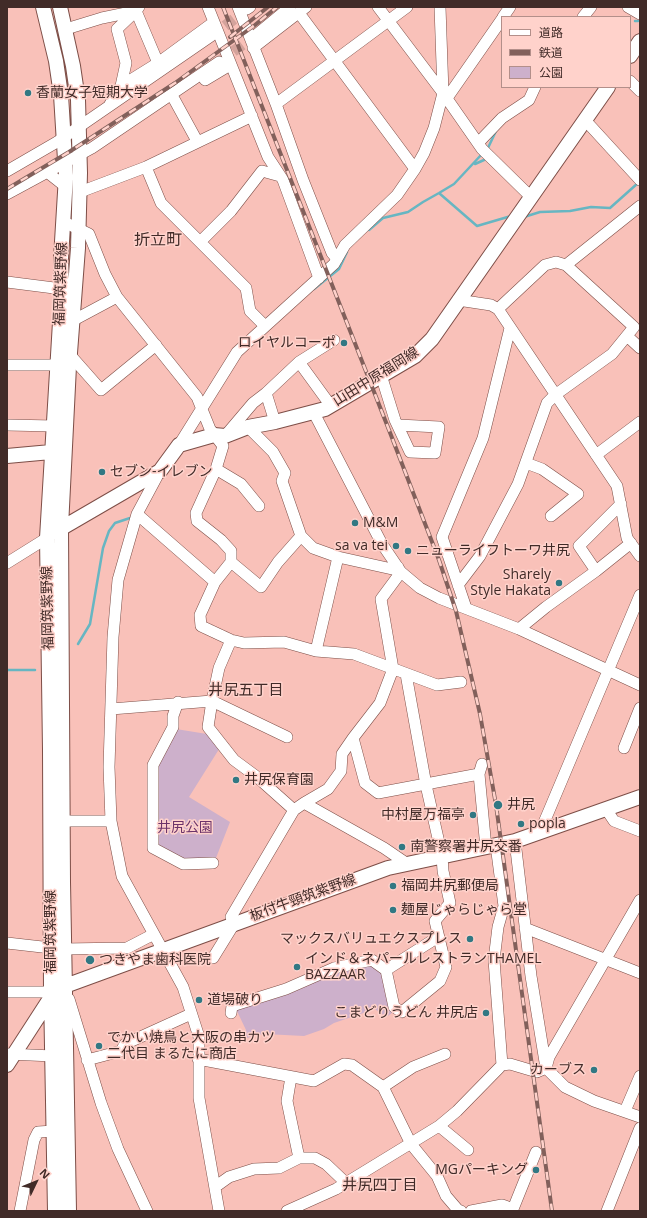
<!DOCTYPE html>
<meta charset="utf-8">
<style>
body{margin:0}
#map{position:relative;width:647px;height:1218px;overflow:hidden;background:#f9c1b9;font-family:"Open Sans","Noto Sans JP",sans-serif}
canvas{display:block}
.frame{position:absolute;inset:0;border:8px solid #412b28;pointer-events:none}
.legend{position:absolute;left:501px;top:16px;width:130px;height:72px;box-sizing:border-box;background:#ffd2cb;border:1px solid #b38f8a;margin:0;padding:5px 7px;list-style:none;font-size:12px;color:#412b28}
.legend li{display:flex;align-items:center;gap:8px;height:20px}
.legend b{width:20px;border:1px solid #b38f8a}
.north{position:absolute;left:16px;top:1162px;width:40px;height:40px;-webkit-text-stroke:3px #ffd2cb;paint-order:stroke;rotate:47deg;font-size:11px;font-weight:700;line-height:16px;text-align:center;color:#412b28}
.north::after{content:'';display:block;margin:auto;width:14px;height:18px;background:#412b28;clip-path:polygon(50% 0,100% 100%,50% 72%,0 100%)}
</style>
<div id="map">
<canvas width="647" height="1218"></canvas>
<div class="frame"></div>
<ul class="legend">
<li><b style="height:5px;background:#fff"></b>道路</li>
<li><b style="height:5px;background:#82605b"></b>鉄道</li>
<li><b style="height:11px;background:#cdb0cb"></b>公園</li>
</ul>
<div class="north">N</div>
</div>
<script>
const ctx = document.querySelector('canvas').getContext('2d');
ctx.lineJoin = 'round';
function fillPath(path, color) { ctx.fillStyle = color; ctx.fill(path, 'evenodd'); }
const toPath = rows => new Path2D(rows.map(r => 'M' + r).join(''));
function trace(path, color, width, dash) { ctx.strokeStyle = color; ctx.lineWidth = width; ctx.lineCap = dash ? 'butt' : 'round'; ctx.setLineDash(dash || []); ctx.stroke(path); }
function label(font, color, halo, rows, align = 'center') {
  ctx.font = font + ' "Open Sans","Noto Sans JP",sans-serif'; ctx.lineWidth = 3; ctx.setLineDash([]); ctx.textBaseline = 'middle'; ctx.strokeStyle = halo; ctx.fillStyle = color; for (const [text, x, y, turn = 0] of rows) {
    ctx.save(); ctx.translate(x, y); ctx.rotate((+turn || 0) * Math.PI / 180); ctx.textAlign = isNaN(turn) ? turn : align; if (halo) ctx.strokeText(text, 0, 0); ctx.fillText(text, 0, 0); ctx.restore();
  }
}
fillPath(toPath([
 [176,729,213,735,221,746,189,797,230,822,216,858,186,859,156,846,156,763],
 [371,965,382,971,393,1012,388,1016,381,1014,375,1009,334,1023,324,1029,304,1036,265,1034,253,1036,244,1039,243,1035,246,1030,236,1009,326,973]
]), '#cdb0cb');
trace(toPath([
 [635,21,638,21],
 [487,150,496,131],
 [475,164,484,160],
 [439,193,477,226,511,216],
 [524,217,540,212,570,211,591,207,610,208,638,183],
 [369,230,383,218,408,212,423,202,439,193,454,184,482,154],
 [314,289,339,269,347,252],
 [78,644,90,624,103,548,109,531,115,523,133,517],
 [7,670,35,670]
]), '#67b6c2', 2.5);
trace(toPath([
 [212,36,247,9],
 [220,61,256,35]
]), '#d4a39c', 11, [11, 5.5]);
const minor = toPath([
 [139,7,136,11,158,63],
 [208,7,268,157,283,180,319,278],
 [238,7,276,104],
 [378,7,443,93,482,149,531,197],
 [628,7,640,14],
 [247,9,250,7],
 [299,13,415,169],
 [503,17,510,7],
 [583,17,591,7],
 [66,29,102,18,136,11],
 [256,35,290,7],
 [253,48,306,7],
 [205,80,230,65],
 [630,81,640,91],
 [121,86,126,63,117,29,136,11],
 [447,98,502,19],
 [174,99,197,141],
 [110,104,121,86,158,63,214,22],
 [585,120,640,180],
 [478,143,502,118,529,100,535,87],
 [146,167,161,203,246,288,250,311,265,326],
 [7,171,57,142,211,36],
 [47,172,66,187],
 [80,192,146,167,252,116],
 [7,194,92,148,219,62],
 [64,222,89,234,105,274,117,297,197,397,210,429,223,446,216,469,196,513,197,521,221,540,231,551,231,562,215,582,200,615,201,626,231,640,244,643,284,642,316,651,354,654,437,685,461,682],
 [200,242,231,211,262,171,280,176],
 [337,259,332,253,303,180,276,104,407,7],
 [7,282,62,289],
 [458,300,491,305,498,309,545,265,556,262,566,265,640,206],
 [498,309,617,486,627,538,640,556],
 [74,320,117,297],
 [627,336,640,348],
 [71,356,101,390,156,345],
 [299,362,331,406],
 [7,365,57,365],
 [381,375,395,420,410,452,435,453,439,427,398,425],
 [314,413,382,544,401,572,420,588,439,598,519,629,640,685],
 [275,422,266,393,299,362,334,340],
 [7,425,54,426],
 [248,427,273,452,285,473,282,481,301,536,313,548,338,557,392,569,398,567],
 [225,436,253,403,266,393],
 [179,445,237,352,334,264,345,245,397,195,415,169,424,153,434,128,443,93,440,7],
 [596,455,640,422],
 [526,463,542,469,578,494,551,516],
 [216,469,241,484,259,506],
 [160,471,137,514,118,580,113,637,109,767,111,821,122,876,183,987,199,1037,199,1098,219,1211],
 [137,514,215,582],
 [231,562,261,587,278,562,301,536],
 [7,563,47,538],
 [596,571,579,546,621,504],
 [401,572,381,599,393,669,380,703,353,738,365,783,378,793,479,774],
 [458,585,480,556,518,484,547,403,555,395,612,354,634,327,566,265],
 [466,608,442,537,483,438,510,328],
 [519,629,546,607,596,571,631,543],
 [231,640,219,668,212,701,208,727,234,760,257,777,294,810],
 [316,651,338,557],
 [178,702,173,716,173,727,153,765,153,848,183,864,213,863],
 [111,709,212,701,287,737],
 [624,748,640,708],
 [482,764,479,774,486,848],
 [304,803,328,789,341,771,342,754,353,738],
 [606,809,614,821,640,831],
 [63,821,111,821],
 [540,832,640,595],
 [515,841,531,976,546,1068,565,1087,594,1101,640,1117],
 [496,845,504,906,498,927,494,960,502,1065],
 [525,928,640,973],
 [7,943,51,948],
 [64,949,127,948,154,934],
 [213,958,234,924,231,917,294,810,304,803,384,848,406,863],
 [386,970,394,1007,402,1012,440,981,446,967,435,921,450,903,443,871,442,856,426,785,406,674],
 [7,992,51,992,58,989],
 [69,999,101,1103,118,1149,147,1211],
 [231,1013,232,1006,286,989,334,968,372,960,386,970,438,937],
 [8,1054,53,1056],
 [198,1059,314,1081,344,1064,352,1065,383,1087,411,1144,437,1176,446,1196,458,1210,461,1211],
 [87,1060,121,1051,125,1044,191,1014],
 [291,1077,287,1101,299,1158],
 [383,1087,413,1067,445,1054],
 [625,1111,640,1076],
 [439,1126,468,1150],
 [215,1187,229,1177,254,1169,279,1168,299,1158,315,1158,326,1164,346,1183],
 [20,1211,34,1140,38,1132,54,1131],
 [287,1211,336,1189,439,1126,457,1111,502,1065,510,1064,537,1072,546,1068,549,1057,640,900],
 [471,1211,502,1205,513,1209,536,1152],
 [607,1211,640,1128]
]);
const major = toPath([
 [43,7,56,61,61,95,66,176,61,258,62,289,47,538,50,750,51,992,55,1211],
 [60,7,73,66,78,100,80,173,78,248,69,366,61,527,63,882,69,1211],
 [630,56,640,41],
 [7,456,62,451],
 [55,532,160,471,179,445,214,435,225,436,248,427,275,422,325,409,415,356,432,339,608,87],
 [7,1065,51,997,65,986,388,868,515,841,640,797]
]);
trace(minor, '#7d4e47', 12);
trace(major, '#7d4e47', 16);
trace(minor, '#fff', 11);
trace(major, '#fff', 14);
const rail = toPath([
 [223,7,389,430,439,560,456,611,480,714,496,805,552,1211],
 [230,37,268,7],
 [7,189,69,152,175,83,255,25,277,7]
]);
trace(rail, '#82605b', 4);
trace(rail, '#ffd2cb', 2.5, [8]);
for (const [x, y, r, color] of [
 [28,93,4,"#317883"],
 [344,343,4,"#317883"],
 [102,472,4,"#317883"],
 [355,523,4,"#317883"],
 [396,546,4,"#317883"],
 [408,551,4,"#317883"],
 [559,583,4,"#317883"],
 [236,780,4,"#317883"],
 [498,805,5,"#317883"],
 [473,815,4,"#317883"],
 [521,824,4,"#317883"],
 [402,847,4,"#317883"],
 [393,886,4,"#317883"],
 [393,910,4,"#317883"],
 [470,939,4,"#317883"],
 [90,960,5,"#317883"],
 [297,967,4,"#317883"],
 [199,1000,4,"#317883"],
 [486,1013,4,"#317883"],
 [99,1046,4,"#317883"],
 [594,1070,4,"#317883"],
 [536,1170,4,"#317883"]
]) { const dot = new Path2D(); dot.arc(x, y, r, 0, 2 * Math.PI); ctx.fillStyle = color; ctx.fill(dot); trace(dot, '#ffd2cb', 1.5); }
label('14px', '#412b28', '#ffd2cb', [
 ["香蘭女子短期大学",36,93],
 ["ロイヤルコーポ",336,343,"right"],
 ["セブン-イレブン",110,472],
 ["M&M",363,523],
 ["sa va tei",388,546,"right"],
 ["ニューライフトーワ井尻",416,551],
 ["Sharely",551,575,"right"],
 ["Style Hakata",551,591,"right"],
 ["井尻保育園",244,780],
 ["井尻",507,805],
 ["中村屋万福亭",465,815,"right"],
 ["popla",529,824],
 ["南警察署井尻交番",410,847],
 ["福岡井尻郵便局",401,886],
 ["麺屋じゃらじゃら堂",401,910],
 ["マックスバリュエクスプレス",462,939,"right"],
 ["インド＆ネパールレストランTHAMEL",305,959],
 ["BAZZAAR",305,975],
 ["つきやま歯科医院",99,960],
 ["道場破り",207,1000],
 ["こまどりうどん 井尻店",478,1013,"right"],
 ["でかい焼鳥と大阪の串カツ",107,1038],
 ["二代目 まるたに商店",107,1054],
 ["カーブス",586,1070,"right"],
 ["MGパーキング",528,1170,"right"]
], 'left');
label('14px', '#412b28', '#ffd2cb', [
 ["福岡筑紫野線",61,284,-88],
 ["山田中原福岡線",376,377,-32],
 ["福岡筑紫野線",48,608,-91],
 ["板付牛頸筑紫野線",303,898,-20],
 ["福岡筑紫野線",51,932,-90]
]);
label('14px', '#6c336a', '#ffd2cb', [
 ["井尻公園",185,828]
]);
label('15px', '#412b28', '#ffd2cb', [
 ["井尻五丁目",246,691],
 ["井尻四丁目",380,1186]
]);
label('16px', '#412b28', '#ffd2cb', [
 ["折立町",158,240]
]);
</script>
